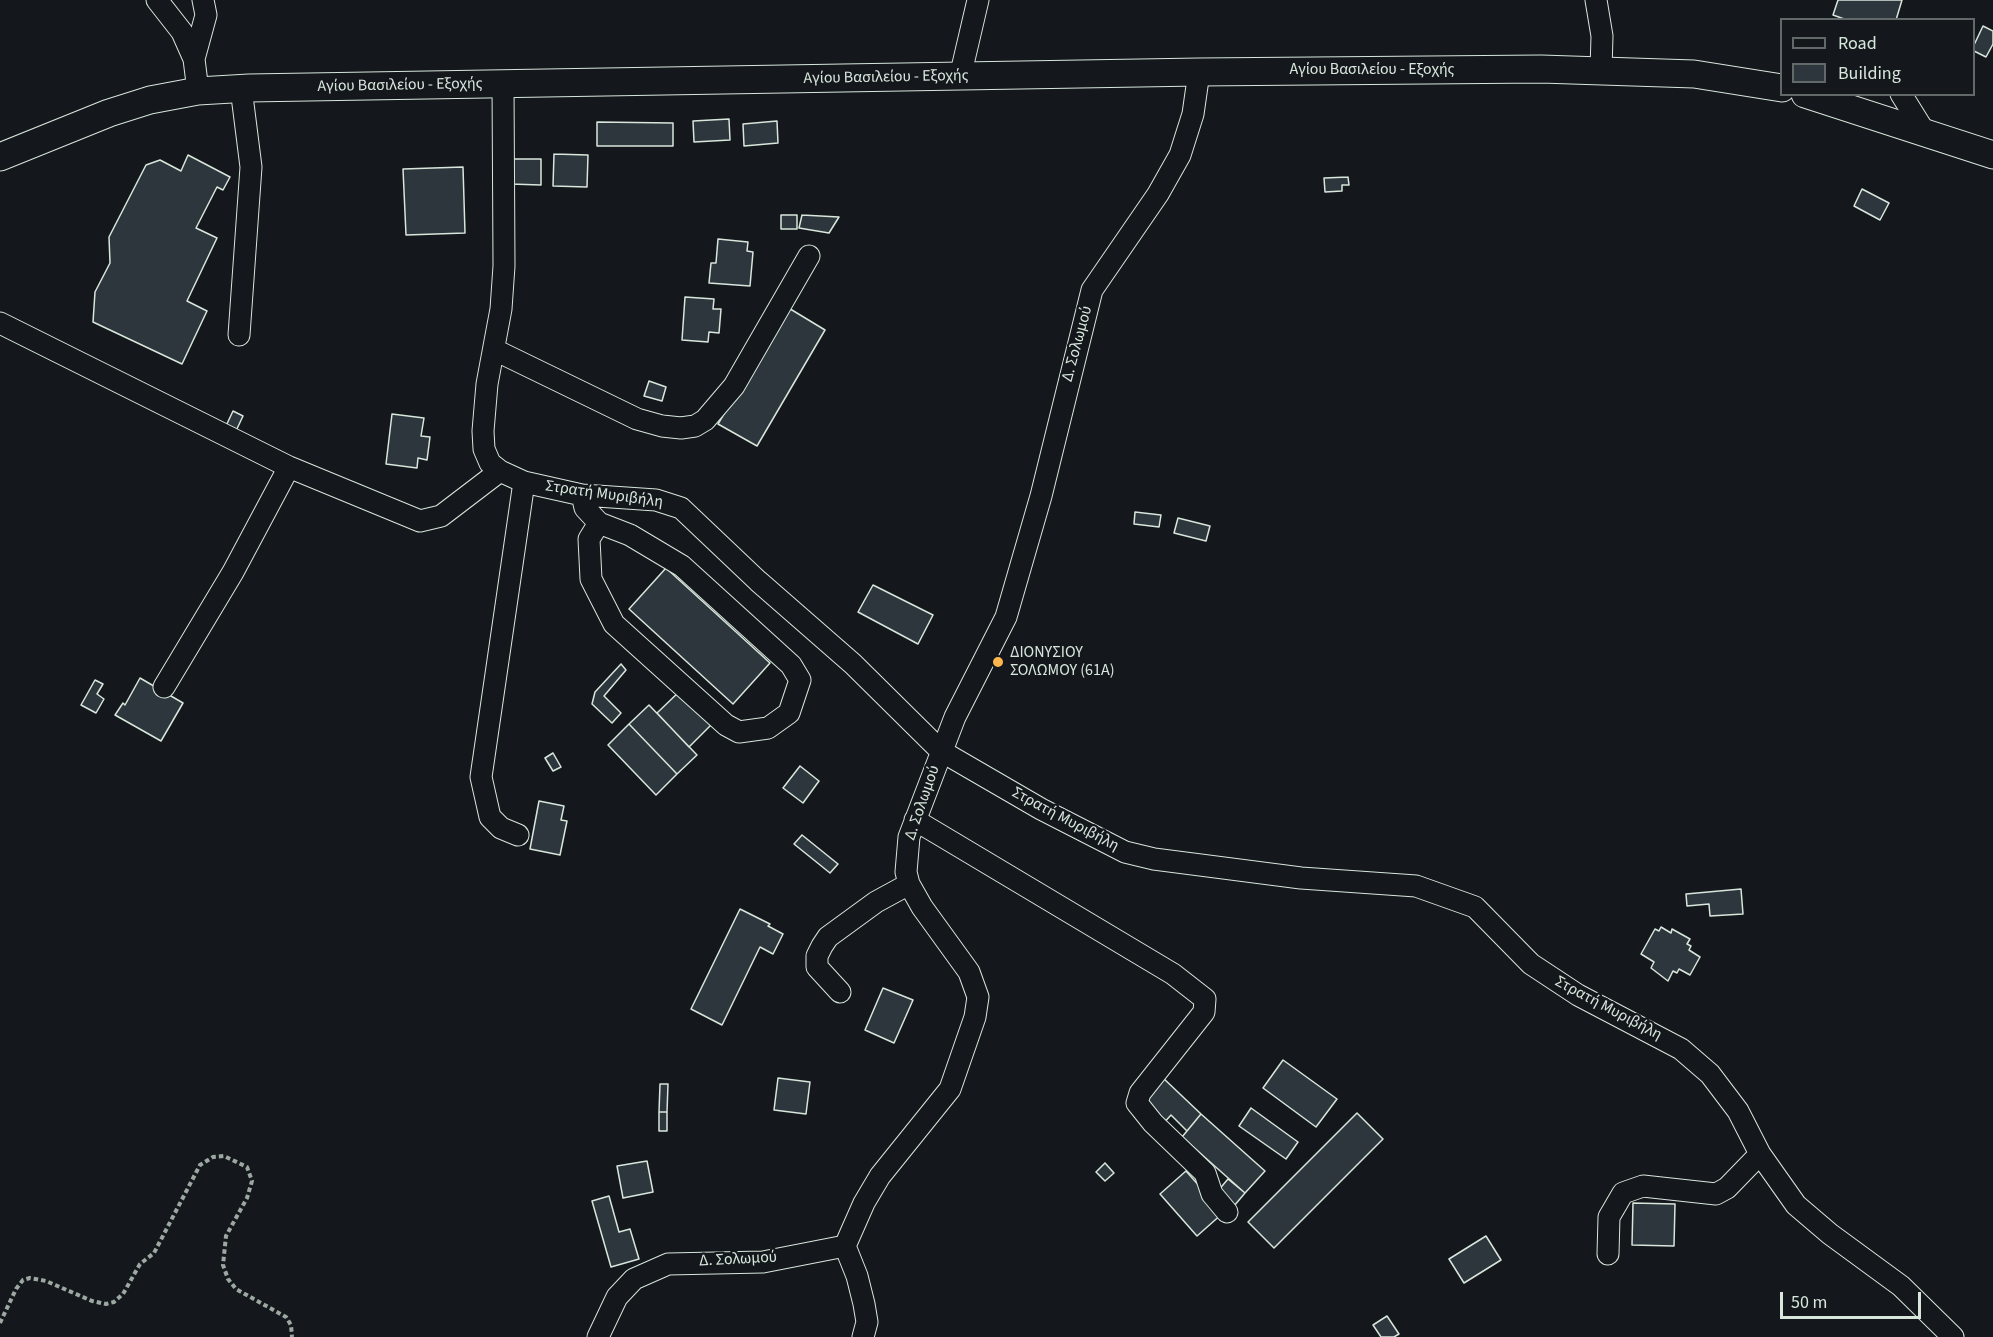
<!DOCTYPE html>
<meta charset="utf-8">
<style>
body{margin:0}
#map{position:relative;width:1993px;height:1337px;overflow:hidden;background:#14181c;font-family:"Source Sans 3",sans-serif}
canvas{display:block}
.legend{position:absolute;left:1780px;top:18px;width:195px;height:78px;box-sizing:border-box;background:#14181c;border:2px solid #626a69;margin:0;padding:8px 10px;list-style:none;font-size:18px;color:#d8e6dc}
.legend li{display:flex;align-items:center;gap:12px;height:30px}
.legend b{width:30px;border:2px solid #626a69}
.scale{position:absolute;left:1780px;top:1292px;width:141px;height:27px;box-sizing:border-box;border:3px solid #d8e6dc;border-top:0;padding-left:8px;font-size:18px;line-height:21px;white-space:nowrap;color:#d8e6dc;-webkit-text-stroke:4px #14181c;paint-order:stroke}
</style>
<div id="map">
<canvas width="1993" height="1337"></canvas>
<ul class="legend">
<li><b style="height:8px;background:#14181c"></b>Road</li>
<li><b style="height:16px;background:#2c363c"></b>Building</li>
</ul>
<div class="scale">50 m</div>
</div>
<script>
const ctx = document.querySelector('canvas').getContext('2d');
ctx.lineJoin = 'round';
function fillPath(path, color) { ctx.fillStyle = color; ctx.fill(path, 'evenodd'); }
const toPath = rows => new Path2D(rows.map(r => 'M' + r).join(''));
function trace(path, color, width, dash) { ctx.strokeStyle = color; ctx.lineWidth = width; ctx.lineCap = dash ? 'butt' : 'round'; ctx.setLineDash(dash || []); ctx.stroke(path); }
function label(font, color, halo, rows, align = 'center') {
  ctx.font = font + ' "Source Sans 3",sans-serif'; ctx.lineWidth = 4.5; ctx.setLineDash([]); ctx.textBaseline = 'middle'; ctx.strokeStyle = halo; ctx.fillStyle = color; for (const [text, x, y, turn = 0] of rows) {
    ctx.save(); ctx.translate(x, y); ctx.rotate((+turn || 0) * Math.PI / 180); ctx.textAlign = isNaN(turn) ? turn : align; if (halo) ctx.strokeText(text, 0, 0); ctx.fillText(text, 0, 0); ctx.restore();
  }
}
const building = toPath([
 [1838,0,1902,0,1896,20,1847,20,1833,15,1838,0],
 [1983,26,1993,31,1993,44,1986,57,1974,51,1974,45,1983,26],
 [729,119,730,140,694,142,693,121,729,119],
 [777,121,778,143,744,146,743,124,777,121],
 [597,122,673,123,673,146,597,146,597,122],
 [554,154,588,155,587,187,553,186,554,154],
 [188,155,230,177,223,190,217,187,196,228,217,238,187,301,207,311,182,364,93,322,95,292,110,263,109,237,146,165,160,160,181,171,188,155],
 [510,159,541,159,541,185,510,184,510,159],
 [463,167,465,233,406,235,403,169,463,167],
 [1348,177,1349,185,1342,185,1342,191,1325,192,1324,178,1348,177],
 [1862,189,1889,203,1880,220,1854,206,1862,189],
 [781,215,797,215,797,229,781,229,781,215],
 [802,215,839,217,829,233,799,228,802,215],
 [718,239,748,242,747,251,753,252,750,286,709,283,711,263,716,263,718,239],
 [685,297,714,299,713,309,721,309,719,333,709,332,708,342,682,340,685,297],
 [787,307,825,330,757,446,718,424,787,307],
 [649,381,666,387,662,401,644,396,649,381],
 [233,411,243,416,235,433,225,428,233,411],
 [392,414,424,418,421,436,430,437,427,460,418,458,417,468,386,464,392,414],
 [1135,512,1161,515,1159,527,1134,524,1135,512],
 [1178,518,1210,526,1206,541,1174,533,1178,518],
 [666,568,770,663,733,704,629,609,666,568],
 [873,585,933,615,918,644,858,612,873,585],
 [621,664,626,670,604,696,621,713,612,723,592,704,595,692,621,664],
 [140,678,183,703,161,741,115,715,123,703,125,705,140,678],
 [95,680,103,684,97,694,104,699,96,713,81,705,95,680],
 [681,690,713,723,689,747,657,713,681,690],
 [649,705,697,755,677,774,629,724,649,705],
 [629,724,677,774,656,795,608,745,629,724],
 [553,753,561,767,553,771,545,758,553,753],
 [800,766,819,781,803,803,783,788,800,766],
 [539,801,564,806,561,820,567,821,560,855,530,849,539,801],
 [802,835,838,864,830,873,794,844,802,835],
 [1741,889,1743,914,1710,916,1709,904,1687,906,1686,894,1741,889],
 [740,909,770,924,768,926,783,934,773,954,760,947,722,1025,691,1009,740,909],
 [1661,927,1671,933,1672,929,1690,939,1687,944,1691,946,1689,950,1700,957,1690,975,1679,969,1677,973,1673,971,1668,981,1651,968,1654,962,1641,954,1655,929,1659,931,1661,927],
 [883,988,913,1000,894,1043,865,1030,883,988],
 [1283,1060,1337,1099,1316,1127,1263,1088,1283,1060],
 [1162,1077,1201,1114,1187,1131,1171,1115,1162,1125,1142,1098,1162,1077],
 [778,1078,810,1082,806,1114,774,1110,778,1078],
 [660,1084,668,1084,667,1112,659,1112,660,1084],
 [1251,1108,1298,1142,1286,1159,1239,1126,1251,1108],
 [659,1112,667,1112,667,1131,659,1131,659,1112],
 [1357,1113,1383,1139,1274,1248,1248,1222,1357,1113],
 [1201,1114,1265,1171,1245,1193,1182,1137,1201,1114],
 [647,1161,653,1192,623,1198,617,1166,647,1161],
 [1105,1163,1114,1173,1105,1181,1096,1172,1105,1163],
 [1186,1171,1223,1213,1197,1236,1160,1194,1186,1171],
 [1228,1179,1245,1193,1234,1206,1217,1192,1228,1179],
 [609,1196,619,1232,630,1229,639,1259,611,1267,592,1201,609,1196],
 [1633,1203,1675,1204,1674,1246,1632,1245,1633,1203],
 [1486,1236,1501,1260,1464,1283,1449,1259,1486,1236],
 [1387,1316,1399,1334,1394,1337,1381,1337,1373,1325,1387,1316]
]);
fillPath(building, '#2c363c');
trace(building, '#d8e6dc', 1.5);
const minor = toPath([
 [157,0,182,32,194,59,198,91],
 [1596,0,1602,36,1601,70],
 [194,59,206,15,203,0],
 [960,77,978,0],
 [503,84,504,266,501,309,487,384,483,431,484,449,490,463,500,471,524,482,582,495,656,500,681,508,758,581,853,664,941,751,1041,809,1125,852,1154,859,1301,878,1416,886,1475,907,1531,964,1578,995,1681,1049,1710,1074,1738,1111,1760,1154,1796,1205,1830,1234,1901,1286,1953,1337],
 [1901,94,1924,131],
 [0,323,289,467,420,521,441,516,500,471],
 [239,335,251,167,241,88],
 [495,350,637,419,662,426,681,428,695,426,705,420,734,386,809,256],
 [582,495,585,508,599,523,589,539,591,579,614,624,726,725,739,732,768,728,789,713,800,680,791,665,682,566,630,535,599,523],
 [164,687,233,572,289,467],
 [915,820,1173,974,1205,999,1204,1012,1140,1093,1137,1103,1153,1123,1205,1173,1212,1194,1227,1212],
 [518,835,501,828,490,817,481,777,524,482],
 [840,992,817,967,817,956,822,946,828,937,876,902,909,884],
 [845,1246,857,1276,864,1304,867,1322,863,1337],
 [1608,1254,1609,1217,1623,1193,1643,1186,1716,1194,1727,1188,1760,1154],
 [598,1337,617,1297,634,1279,668,1264,763,1262,845,1246,864,1203,880,1176,950,1089,975,1017,978,997,969,972,922,907,909,884,906,872,909,837,955,717,1006,617,1041,496,1092,290,1158,194,1180,155,1193,114,1199,72]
]);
const major = toPath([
 [1805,94,1993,155],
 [0,157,109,113,150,100,198,91,249,88,1199,72,1541,69,1694,74,1782,88]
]);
trace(minor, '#d8e6dc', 23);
trace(major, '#d8e6dc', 29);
trace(toPath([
 [0,1323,16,1289,23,1280,30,1278,46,1281,92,1301,106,1304,114,1302,123,1294,140,1264,154,1253,200,1165,213,1157,224,1156,247,1167,252,1181,247,1198,226,1236,223,1265,228,1279,236,1289,286,1317,291,1325,292,1337]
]), '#9da8a2', 4, [4.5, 3]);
trace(minor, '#14181c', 21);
trace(major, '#14181c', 27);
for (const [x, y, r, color] of [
 [998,662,6,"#ffb74d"]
]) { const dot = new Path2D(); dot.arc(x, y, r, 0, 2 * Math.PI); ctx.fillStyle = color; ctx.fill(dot); trace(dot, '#14181c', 2); }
label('16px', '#d8e6dc', '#14181c', [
 ["Αγίου Βασιλείου - Εξοχής",1372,70],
 ["Αγίου Βασιλείου - Εξοχής",886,78,-1],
 ["Αγίου Βασιλείου - Εξοχής",400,86,-1],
 ["Δ. Σολωμού",1078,344,-75],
 ["Στρατή Μυριβήλη",604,495,8],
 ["Δ. Σολωμού",923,803,-71],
 ["Στρατή Μυριβήλη",1065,820,28],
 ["Στρατή Μυριβήλη",1608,1009,28],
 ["Δ. Σολωμού",738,1260,-3]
]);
label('16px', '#d8e6dc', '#14181c', [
 ["ΔΙΟΝΥΣΙΟΥ",1010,653],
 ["ΣΟΛΩΜΟΥ (61Α)",1010,671]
], 'left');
</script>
